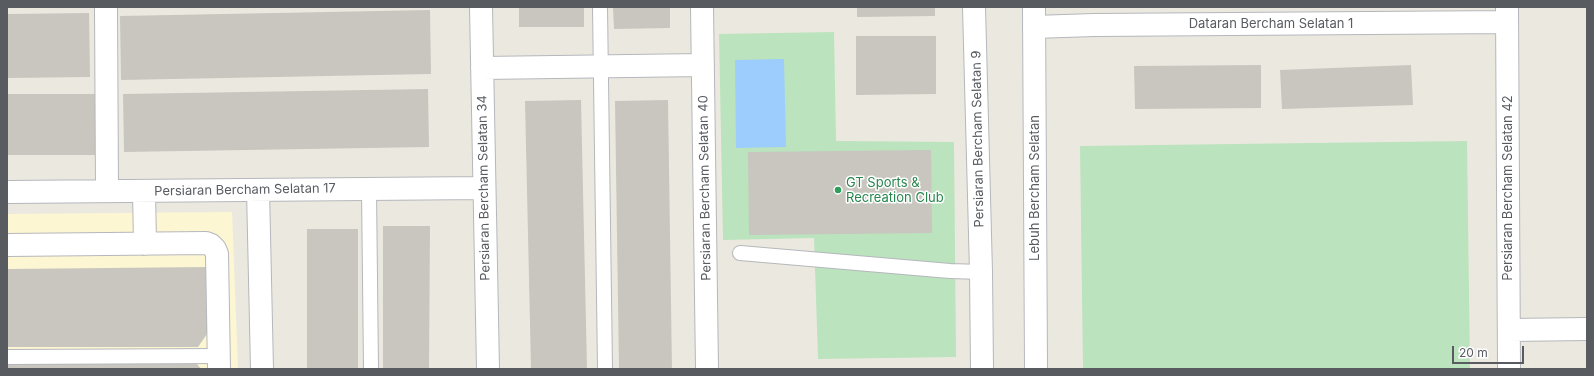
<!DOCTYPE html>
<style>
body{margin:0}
#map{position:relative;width:1594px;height:376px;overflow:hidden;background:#ebe9df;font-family:Inter,sans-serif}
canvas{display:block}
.frame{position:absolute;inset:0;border:8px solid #585b60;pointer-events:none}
.scale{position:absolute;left:1452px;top:346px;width:72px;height:18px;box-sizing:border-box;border:2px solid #585b60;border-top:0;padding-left:5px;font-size:12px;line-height:14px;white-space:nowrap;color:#585b60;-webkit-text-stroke:3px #fff;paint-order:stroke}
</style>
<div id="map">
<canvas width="1594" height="376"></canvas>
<div class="frame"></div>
<div class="scale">20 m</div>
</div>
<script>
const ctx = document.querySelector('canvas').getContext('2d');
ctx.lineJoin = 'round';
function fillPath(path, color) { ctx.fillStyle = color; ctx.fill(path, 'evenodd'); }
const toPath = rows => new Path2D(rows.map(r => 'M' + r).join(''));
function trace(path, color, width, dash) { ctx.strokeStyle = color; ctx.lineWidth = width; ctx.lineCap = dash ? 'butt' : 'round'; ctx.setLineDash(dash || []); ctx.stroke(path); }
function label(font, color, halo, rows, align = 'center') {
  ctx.font = font + ' Inter,sans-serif'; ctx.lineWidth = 3; ctx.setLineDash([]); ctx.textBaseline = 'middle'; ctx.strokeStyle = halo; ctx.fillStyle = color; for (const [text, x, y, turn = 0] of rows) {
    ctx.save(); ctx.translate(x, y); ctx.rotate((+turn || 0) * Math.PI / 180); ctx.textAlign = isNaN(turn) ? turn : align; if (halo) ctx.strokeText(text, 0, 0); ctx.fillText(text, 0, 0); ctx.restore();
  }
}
fillPath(toPath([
 [232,212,238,369,7,369,7,214]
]), '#fdf6d3');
fillPath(toPath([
 [834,32,836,141,954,142,956,357,818,359,814,238,723,240,719,34],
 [1467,141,1470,369,1083,369,1080,146]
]), '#bbe3be');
fillPath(toPath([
 [784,59,786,147,736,148,735,60]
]), '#9dcdfd');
fillPath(toPath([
 [519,7,584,7,584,27,519,27],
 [613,7,670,7,670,28,614,29],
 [857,7,935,7,935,16,857,17],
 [430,10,431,74,121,80,120,16],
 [89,13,90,77,7,78,7,14],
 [856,36,936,36,936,94,856,95],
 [1261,65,1261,108,1135,109,1134,66],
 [1411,65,1413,105,1282,109,1280,70],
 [428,89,429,147,124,152,123,94],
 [7,94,96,94,96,155,7,155],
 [581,100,587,369,531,369,525,101],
 [668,100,672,369,619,369,615,101],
 [931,150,932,233,749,235,748,152],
 [383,226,430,226,429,369,383,369],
 [307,229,358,229,358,369,307,369],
 [207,267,207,334,198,347,7,347,7,269],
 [7,364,197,364,201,369,7,369]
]), '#c8c6bf');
const lane = toPath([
 [600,7,605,369],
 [369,189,371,369],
 [740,253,950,271,981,272],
 [7,357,219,356]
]);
const street = toPath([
 [106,7,107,191],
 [481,7,488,369],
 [702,7,707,369],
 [974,7,981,272,982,369],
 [1507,8,1509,369],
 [1034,27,1094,25,1507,22],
 [482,68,703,65],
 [258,190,262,369],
 [144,191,145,244],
 [7,192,484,188],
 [7,245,206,243,211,245,215,249,217,254,219,369],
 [1509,330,1587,329]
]);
const secondary = toPath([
 [1034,7,1036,369]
]);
trace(lane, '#b5b7bc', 16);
trace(street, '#b5b7bc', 24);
trace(secondary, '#b5b8be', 24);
trace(lane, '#fff', 14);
trace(street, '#fff', 22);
trace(secondary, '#fff', 22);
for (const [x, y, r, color] of [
 [838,190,4,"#2e9e5b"]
]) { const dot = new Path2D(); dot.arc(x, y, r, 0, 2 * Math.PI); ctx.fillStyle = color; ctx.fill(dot); trace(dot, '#fff', 1.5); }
label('13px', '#585b60', '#fff', [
 ["Dataran Bercham Selatan 1",1271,24],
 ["Persiaran Bercham Selatan 9",978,139,-91],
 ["Persiaran Bercham Selatan 34",484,188,-91],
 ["Persiaran Bercham Selatan 40",705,188,-91],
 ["Lebuh Bercham Selatan",1035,188,-90],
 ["Persiaran Bercham Selatan 42",1508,188,-90],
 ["Persiaran Bercham Selatan 17",245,190,-1]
]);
label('13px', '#27864d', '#fff', [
 ["GT Sports &",846,183],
 ["Recreation Club",846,198]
], 'left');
</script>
